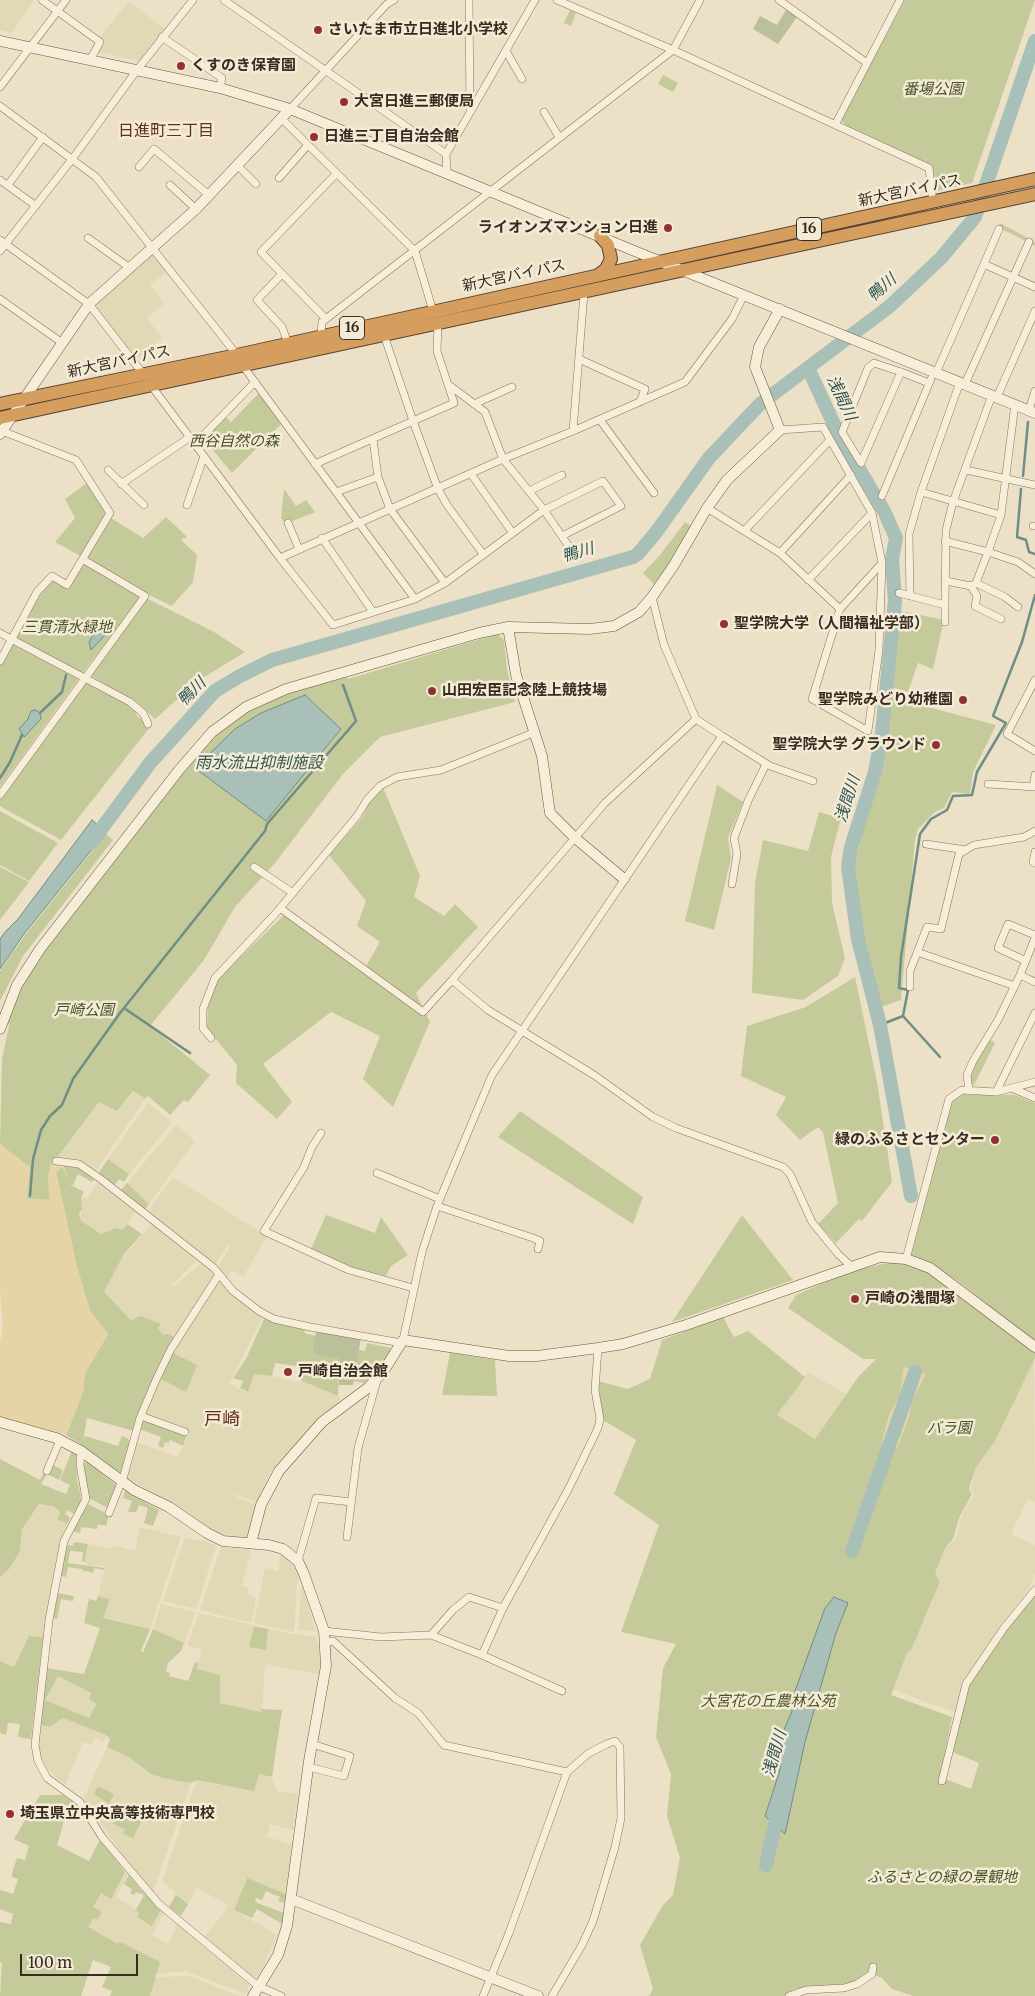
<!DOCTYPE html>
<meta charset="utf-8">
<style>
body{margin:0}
#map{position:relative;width:1035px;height:1996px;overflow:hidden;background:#ece0c7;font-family:Merriweather,serif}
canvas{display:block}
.scale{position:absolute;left:20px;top:1954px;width:118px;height:22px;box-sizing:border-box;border:2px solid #382b20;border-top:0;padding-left:6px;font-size:15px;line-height:18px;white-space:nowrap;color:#382b20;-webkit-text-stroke:4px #f4ebd6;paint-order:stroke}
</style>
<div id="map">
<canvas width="1035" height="1996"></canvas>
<div class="scale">100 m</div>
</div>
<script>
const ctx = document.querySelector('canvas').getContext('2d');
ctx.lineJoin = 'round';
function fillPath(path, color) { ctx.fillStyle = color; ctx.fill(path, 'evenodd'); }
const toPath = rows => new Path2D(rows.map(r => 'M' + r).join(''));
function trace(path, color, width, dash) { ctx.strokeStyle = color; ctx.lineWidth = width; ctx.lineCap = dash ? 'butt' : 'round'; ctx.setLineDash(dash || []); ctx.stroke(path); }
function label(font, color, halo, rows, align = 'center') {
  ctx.font = font + ' Merriweather,"Noto Sans JP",serif'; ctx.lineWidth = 5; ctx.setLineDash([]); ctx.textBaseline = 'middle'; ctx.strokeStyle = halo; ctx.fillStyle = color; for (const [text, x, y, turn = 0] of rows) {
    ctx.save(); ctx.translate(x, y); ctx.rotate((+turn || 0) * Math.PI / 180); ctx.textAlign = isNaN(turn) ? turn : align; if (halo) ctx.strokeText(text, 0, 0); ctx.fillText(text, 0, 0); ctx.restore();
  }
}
fillPath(toPath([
 [0,0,34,0,12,33,0,30],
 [129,1,165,29,140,61,98,52,105,43,99,38],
 [152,254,166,272,150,285,164,304,147,318,162,338,136,360,95,306,95,303],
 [133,1091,145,1099,95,1172,56,1159,99,1102,117,1111],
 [148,1103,172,1122,129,1174,108,1159],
 [176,1125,195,1141,149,1204,127,1183],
 [173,1177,267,1236,243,1277,232,1270,225,1280,217,1269,230,1246,227,1246,215,1265,146,1213],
 [99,1181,137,1211,122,1230,117,1228,101,1235,81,1221,81,1197,87,1198],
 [152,1223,195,1257,194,1259,196,1261,171,1286,174,1287,201,1263,211,1269,214,1275,176,1338,163,1335,158,1328,160,1324,141,1316,131,1320,104,1292,124,1254,129,1251],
 [217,1280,263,1317,229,1383,247,1393,254,1374,272,1376,300,1382,305,1380,340,1397,339,1403,314,1424,277,1463,266,1480,258,1502,226,1492,257,1506,247,1536,243,1538,215,1532,164,1499,125,1477,136,1442,178,1457,190,1433,187,1430,146,1414,159,1378,186,1392,171,1352],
 [1034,1360,1035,1502,1028,1499,1011,1534,1035,1545,1035,1574,1028,1590,1002,1623,963,1681,955,1712,893,1690,907,1653,928,1613,940,1582,935,1575,945,1548,955,1540,963,1514,974,1495,971,1489,976,1467],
 [808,1372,846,1394,815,1439,777,1415],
 [39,1504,53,1506,60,1512,57,1519,67,1524,56,1559,43,1637,29,1636,14,1667,0,1661,0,1577,10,1568,20,1551,22,1529],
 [140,1527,181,1537,150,1629,103,1618,109,1599,98,1596,105,1567,85,1564,89,1544,111,1549,112,1545,135,1551],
 [185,1538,205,1541,216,1546,196,1609,163,1601],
 [221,1547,251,1550,242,1586,249,1588,248,1595,256,1598,251,1623,200,1610],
 [281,1553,289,1559,300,1579,297,1584,294,1632,254,1623,265,1568,278,1571],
 [302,1584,307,1601,315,1631,298,1630],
 [161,1604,196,1612,184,1644,153,1629],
 [199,1613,298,1635,316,1636,321,1658,319,1674,265,1664,262,1713,220,1703,196,1669,202,1650,187,1645],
 [58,1676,91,1693,96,1703,89,1718,44,1701],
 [63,1718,107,1735,104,1741,95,1738,92,1745,83,1742,65,1785,53,1775,45,1766,40,1754,38,1743,41,1725,50,1727],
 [107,1747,130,1758,151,1774,191,1783,153,1892,127,1861,85,1801,84,1797],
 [259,1774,272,1777,277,1792,298,1793,293,1830,270,1824,267,1837,292,1844,286,1894,246,1878,234,1910,278,1935,262,1969,256,1977,253,1978,205,1936,229,1906,196,1887,189,1904,162,1881,197,1779,218,1785],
 [100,1839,128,1875,116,1897,140,1912,152,1926,161,1910,164,1912,152,1935,168,1944,177,1924,249,1985,247,1994,185,1971,157,1974,86,1955,67,1908],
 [179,1976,190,1976,238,1996,150,1996,155,1978]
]), '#e1d9b5');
fillPath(toPath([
 [905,0,1035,0,972,183,936,191,931,165,845,125,841,119],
 [570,10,576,13,571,26,564,23],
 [663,75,678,83,673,92,658,84],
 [1000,223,1035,242,1035,246,998,227],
 [259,393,281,424,232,473,202,437,224,415,231,422],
 [87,483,111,518,143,538,166,517,182,532,187,537,181,540,197,555,193,582,172,606,145,593,88,666,0,787,0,666,41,591,52,578,68,587,86,559,55,542,75,518,65,499],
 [284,489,296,506,306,500,315,512,286,524,281,518],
 [685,522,692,527,655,585,643,573,660,555],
 [146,598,214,632,245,652,198,681,155,719,142,707,93,677,91,673],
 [896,610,944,620,933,669,918,663,908,692,889,686],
 [497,634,504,640,507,670,515,702,380,737,343,774,275,863,235,907,204,960,150,1026,210,1075,188,1102,184,1100,170,1115,148,1096,145,1099,133,1091,117,1111,99,1102,56,1159,55,1164,52,1163,48,1177,50,1200,26,1199,0,1144,2,1059,9,1026,7,1020,14,1002,30,969,208,741,234,720,276,697,330,681,347,677,348,679],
 [84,680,129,703,135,710,137,716,150,727,61,840,0,806,0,799],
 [890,697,996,725,973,772,970,794,952,792,944,808,936,811,918,829,915,840,901,1000,881,1007,858,919,854,866,864,825,883,765],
 [717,785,743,802,728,838,731,858,714,930,685,921],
 [383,787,420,876,414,897,444,916,455,904,478,927,416,993,430,1022,393,1107,363,1079,380,1036,331,1012,263,1064,292,1102,277,1119,236,1083,237,1065,207,1028,208,1002,217,980,284,915,365,968,380,942,357,926,366,901,329,855,362,818,370,801],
 [0,811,58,843,29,881,0,865],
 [819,812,841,818,831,857,832,903,845,958,838,976,803,1000,752,993,755,883,763,840,808,851],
 [106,834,113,840,23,956,0,1001,0,971,25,935],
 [0,867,29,882,0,920],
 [855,977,877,1082,892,1182,862,1221,859,1219,836,1243,818,1224,838,1203,823,1132,818,1127,800,1140,776,1115,786,1097,741,1076,747,1026,806,1007],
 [989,1039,995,1043,974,1085,970,1083,971,1070],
 [960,1094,1015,1095,1035,1103,1035,1342,958,1281,930,1263,911,1256,951,1101],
 [520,1111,643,1197,633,1224,498,1137],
 [108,1159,129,1174,124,1182,119,1179,114,1186,98,1174],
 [65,1166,80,1168,95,1178,92,1182,78,1174,73,1185,66,1182,84,1192,81,1197,82,1209,79,1213,81,1221,101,1234,117,1228,122,1230,127,1224,142,1234,124,1254,104,1292,131,1320,141,1316,161,1324,158,1328,163,1335,168,1334,176,1338,134,1431,87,1418,83,1441,85,1436,118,1446,122,1436,127,1438,131,1444,121,1473,82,1445,66,1435,83,1392,85,1373,108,1334,90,1311,77,1267,56,1172,61,1167,65,1170,67,1180,66,1170,63,1167],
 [127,1183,149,1204,144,1211,122,1194,121,1190],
 [326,1215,375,1233,381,1217,408,1255,391,1266,386,1276,350,1267,311,1249],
 [742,1215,793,1280,672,1322],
 [897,1261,929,1272,1035,1351,1035,1358,995,1441,976,1467,969,1489,972,1494,959,1518,953,1539,945,1548,935,1574,940,1582,911,1650,907,1653,891,1695,952,1717,940,1777,971,1789,979,1763,950,1751,966,1684,999,1636,1035,1595,1035,1996,913,1996,892,1989,882,1978,872,1974,855,1983,794,1989,786,1996,649,1996,653,1989,640,1945,663,1905,673,1895,680,1858,667,1816,671,1774,656,1737,663,1668,676,1644,621,1632,659,1525,614,1494,636,1440,603,1420,598,1381,628,1389,650,1379,662,1340,723,1317,734,1337,748,1331,805,1377,777,1415,815,1439,859,1376,876,1359,863,1359,788,1308,796,1295,851,1271],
 [264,1319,305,1330,304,1333,316,1336,340,1359,338,1396,300,1380,302,1367,248,1359,275,1363,272,1376,254,1374,248,1392,240,1388,243,1381,233,1378,246,1359],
 [367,1343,391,1348,385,1360,371,1377,364,1383,353,1381,359,1350,365,1351],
 [171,1352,197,1365,186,1392,159,1378],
 [450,1353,495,1360,497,1396,442,1395],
 [142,1420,187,1435,183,1446,170,1440,169,1443,165,1442,163,1448,158,1446,161,1437,139,1429],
 [72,1451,76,1454,77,1480,80,1492,81,1502,74,1514,68,1510,65,1514,70,1518,67,1524,57,1519,60,1512,53,1506,39,1504,22,1529,20,1551,10,1568,0,1577,0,1459,40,1480,44,1472,47,1474,41,1484,66,1494,70,1485,60,1480],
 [87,1462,117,1486,109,1509,89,1498,83,1464],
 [53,1465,63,1470,59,1480,49,1475],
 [125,1491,159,1510,153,1526,144,1523,148,1508,139,1505,136,1512,128,1512,132,1501,123,1498],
 [88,1504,109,1515,106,1526,98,1524,97,1529,81,1527,80,1533,72,1531],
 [74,1542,88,1544,85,1562,82,1561,83,1552,73,1551,70,1551,68,1563,105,1568,104,1570,94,1568,93,1573,82,1570,82,1569,68,1567,66,1577,61,1576,66,1545,73,1546],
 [58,1593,74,1596,73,1601,61,1599,57,1619,53,1618],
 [98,1596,110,1599,103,1618,150,1629,141,1651,143,1652,153,1629,184,1643,181,1651,168,1663,166,1672,170,1673,169,1676,188,1681,195,1662,198,1663,197,1669,220,1675,220,1703,261,1712,262,1709,282,1710,272,1777,259,1774,254,1791,197,1780,191,1783,163,1778,151,1774,130,1758,107,1747,110,1739,106,1735,63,1718,50,1727,41,1725,46,1668,84,1674,100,1628,84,1623,89,1599,96,1601],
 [58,1676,91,1693,89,1699,96,1704,89,1718,45,1700],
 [254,1627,268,1629,266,1650,249,1647],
 [29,1636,43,1637,31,1739,18,1737,20,1724,8,1723,6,1735,0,1733,0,1661,14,1667],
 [98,1786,114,1794,109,1804,94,1794],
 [40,1795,63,1795,78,1806,71,1816,66,1814,57,1845,89,1861,100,1839,125,1872,111,1899,101,1893,93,1907,102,1912,97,1920,93,1918,88,1927,118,1944,119,1941,160,1962,150,1996,110,1996,112,1991,102,1987,111,1967,93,1960,81,1996,0,1996,2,1963,0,1962,0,1922,11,1924,13,1914,0,1909,0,1890,13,1894,18,1879,12,1877,12,1873,17,1858,25,1860,29,1846,14,1839],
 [122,1805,144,1816,133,1838,123,1834,125,1829,113,1824],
 [129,1875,141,1890,161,1910,152,1926,137,1917,139,1913,136,1910,144,1895,136,1892,134,1895,130,1893,132,1889,124,1884],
 [247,1878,286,1894,284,1903,278,1901,280,1897,266,1891,262,1900,256,1898,255,1902,284,1913,282,1924,257,1909,252,1918,234,1910],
 [176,1894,188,1904,181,1916,169,1907]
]), '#c5ca9b');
fillPath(toPath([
 [0,1144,30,1167,27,1199,50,1200,48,1177,51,1163,60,1164,61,1167,56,1172,77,1267,90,1311,108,1334,85,1373,83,1392,66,1435,0,1417,0,1342,3,1327,0,1290],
 [904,1367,926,1374,911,1403,910,1414,899,1444,885,1463,880,1460,883,1437,890,1412,899,1398]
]), '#e6d4a6');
fillPath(toPath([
 [786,10,797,17,778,44,753,29,760,16,777,25],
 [316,1330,361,1338,353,1385,339,1385,340,1359,313,1353]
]), '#bbbf9a');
const water = toPath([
 [105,627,109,631,91,650,89,642,92,637,98,630,105,627],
 [305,695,341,729,266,821,195,768,235,729,261,713,305,695],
 [35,710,40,713,41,719,24,737,19,729,28,719,31,711,35,710],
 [92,820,106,832,24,934,0,969,0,939,5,932,18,919,92,820],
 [834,1597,848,1603,836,1633,805,1742,785,1834,765,1816,780,1770,784,1730,792,1711,795,1691,825,1608,834,1597]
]);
fillPath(water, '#a8c0b8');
trace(water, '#6f8e86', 1);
trace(toPath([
 [1023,476,1028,422],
 [1021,489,1017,537,1026,540,1029,552,1035,554],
 [40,713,62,692,66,675],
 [0,778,10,762,22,735],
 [124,1008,190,1053],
 [903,1016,940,1057],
 [880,1025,903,1016,908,990,899,988,901,957,920,834,931,819,947,810,953,796,972,795,977,772,1006,723,993,716,1022,642,1035,595],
 [30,1196,33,1159,41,1130,50,1116,62,1105,73,1079,120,1013,265,831,267,824,356,721,343,685]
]), '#6f8e86', 2.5);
trace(toPath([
 [808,368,838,433,884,511,896,538,892,559,895,601,882,733,875,772,851,847,848,867,858,939,880,1025,911,1196],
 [91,843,150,763,215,691,240,676,272,660,633,557,638,554,657,531,709,458,760,404,890,306,941,258,975,217,1035,41],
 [852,1551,915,1372],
 [766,1865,779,1807]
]), '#a8c0b8', 14);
const street = toPath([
 [42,0,100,42,90,60],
 [224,0,446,154,447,174],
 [469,0,470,112],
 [557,0,673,50,929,168,933,202],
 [779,0,867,63],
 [162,37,222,78,220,88],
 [506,51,522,79],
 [0,87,66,0],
 [0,106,96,177,237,355],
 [290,109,387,4,394,0],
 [544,112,559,137],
 [281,118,415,251,433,311],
 [835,125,900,0],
 [446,154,535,0],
 [237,165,256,184],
 [139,167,154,149,209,195],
 [279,178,307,146],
 [0,180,36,206],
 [8,185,43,137],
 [170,185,196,209],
 [88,238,130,268],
 [0,240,89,304,144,375],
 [0,251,73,158,137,70,193,0],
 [984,264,999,229],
 [282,274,257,300,282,327,288,343],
 [584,293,573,431,685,382,732,319,744,295],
 [0,299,61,342],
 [326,319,261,252,336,174],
 [321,335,322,322,673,50,700,0],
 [384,335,413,421,438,489,447,505,483,554],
 [579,359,645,389,640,402],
 [243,366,415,599],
 [901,372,861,463,842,432,868,368,874,363,901,372,929,383],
 [936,373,984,264,1035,287],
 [150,384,280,558],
 [965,384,1029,242],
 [449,385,485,412,503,459,544,510,576,557],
 [997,397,1035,311],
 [474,404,512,387],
 [1029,410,1035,391],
 [600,420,654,493],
 [780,430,823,427,872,513,882,563,879,650,868,731,812,699,840,609,882,563],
 [373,439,378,477,390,509,445,583],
 [195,444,255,382],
 [315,464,454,403,437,351,438,323],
 [108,470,144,505],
 [966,470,1035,485],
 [471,474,512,532],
 [121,484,190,437],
 [529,491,562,475],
 [336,492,378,477],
 [921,492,1001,515],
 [882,496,931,379],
 [187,505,204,456],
 [707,508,780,553,840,609],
 [288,523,299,549],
 [1033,526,1035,526],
 [745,530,830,440],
 [562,536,621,506,603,481,544,510,445,583,415,599,333,625,280,558,503,459,573,431],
 [322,538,373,612],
 [945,541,988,552,1018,562,1035,574],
 [780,553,851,475],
 [808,580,872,513],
 [946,581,971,586,976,583,988,552,1001,515,1015,404],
 [976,583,1005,597,1018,607],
 [971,586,977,596,975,606,1001,619],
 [899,593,945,605,946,530,953,502,992,395],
 [910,596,909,534,921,492,960,382],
 [945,622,945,605],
 [0,633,130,702,143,713,148,724],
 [0,661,37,592,52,576,67,585,110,513,76,460,2,431],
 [1035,680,1007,734,1035,751],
 [696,719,605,803,452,980,488,1010,594,1075,653,1117,676,1128,783,1167,790,1174,812,1222,838,1254,851,1266],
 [722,736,770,766,813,781],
 [988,784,1035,787],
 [1033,787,1035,775],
 [0,795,145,596,84,560],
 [926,844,966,850],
 [1035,852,1033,862,1035,863],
 [254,867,293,893],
 [732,884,737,854,734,838,748,801,766,764],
 [280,908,423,1012,452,980],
 [917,952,1015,986],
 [1026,961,998,948,1008,924,1035,935],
 [1020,975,1035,982],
 [910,987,910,971,927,927,941,929,959,854,974,845,1024,837,1035,831],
 [211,1038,203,1028,203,1009,215,978,276,913,357,816,367,800,380,786,397,777,441,770,533,733],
 [1014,1089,1035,1098],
 [969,1091,967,1075,973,1061,998,1020,1020,975,1035,938],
 [996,1092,1035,1013],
 [321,1133,312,1147,304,1167,264,1231,349,1270,413,1288],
 [56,1161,79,1164,102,1180,214,1268,233,1291,259,1311,274,1319,310,1327,402,1343],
 [377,1173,440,1199],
 [437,1206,533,1238,540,1241,538,1249],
 [906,1259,949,1099,962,1090,996,1092,1035,1082],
 [403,1340,422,1252,437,1206,492,1075,722,736,696,719,664,645,652,597],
 [141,1416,185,1432],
 [81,1451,80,1465,86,1499,64,1541,49,1620,35,1745,38,1761,47,1778,80,1802,102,1837,159,1904,258,1986,281,1996],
 [47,1471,60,1440],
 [109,1513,124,1475,140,1418,156,1380,171,1349,218,1276],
 [347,1537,358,1448,378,1377],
 [298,1561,316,1498,351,1502],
 [324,1631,381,1637,431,1635,482,1655,562,1691],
 [431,1635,453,1610,469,1597,503,1608],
 [325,1642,333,1641,395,1698,418,1713,444,1745,567,1772,509,1933,483,1996],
 [482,1655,503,1608,569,1488,598,1428,600,1419,595,1390,598,1348],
 [309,1767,344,1776,350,1756,312,1744],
 [942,1781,966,1684,1004,1628,1035,1590],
 [552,1996,582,1945,593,1921,615,1847,621,1818,620,1747,615,1741,607,1744,589,1753,567,1772],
 [789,1996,806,1990,844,1988,857,1984,872,1974,873,1967]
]);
const secondary = toPath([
 [0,41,220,88,290,109,637,252,1035,413],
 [0,434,89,304,196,209,290,109],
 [508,627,516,675,542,756,550,813,574,837,624,879],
 [0,1029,17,985,40,949,179,770,212,732,246,707,286,689,479,633,508,627,590,629,614,626,639,612,652,597,674,565,707,508,727,480,780,430,755,367,759,347,780,309],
 [0,1422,56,1438,81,1451,134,1490,169,1507,207,1533,223,1541,269,1545,283,1549,298,1561,304,1574,324,1631,326,1666,309,1761,287,1926,278,1955,253,1996],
 [251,1543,261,1505,279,1471,322,1422,369,1387,383,1372,403,1340,509,1356,537,1356,598,1348,623,1344,686,1325,880,1257,906,1259,930,1268,1035,1347],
 [291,1899,538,1996]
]);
const highway = toPath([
 [598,275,606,269,611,259,608,245,600,236],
 [0,404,237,355,1035,179],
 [0,418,1035,194]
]);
trace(street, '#87735d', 8);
trace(secondary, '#695440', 11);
trace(highway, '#554131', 14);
trace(street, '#f7eeda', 7);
trace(secondary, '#f7eeda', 10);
trace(highway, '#d59e5e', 12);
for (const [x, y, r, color] of [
 [318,30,5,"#923134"],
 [181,66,5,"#923134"],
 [344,102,5,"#923134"],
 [314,137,5,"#923134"],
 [668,228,5,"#923134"],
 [724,624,5,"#923134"],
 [432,691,5,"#923134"],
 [963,700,5,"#923134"],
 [936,745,5,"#923134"],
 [995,1140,5,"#923134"],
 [855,1299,5,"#923134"],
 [288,1372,5,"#923134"],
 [10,1814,5,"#923134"]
]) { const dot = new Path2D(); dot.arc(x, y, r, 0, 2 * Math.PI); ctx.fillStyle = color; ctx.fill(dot); trace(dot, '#f4ebd6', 2); }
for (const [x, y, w] of [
 [809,229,25],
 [352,328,25]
]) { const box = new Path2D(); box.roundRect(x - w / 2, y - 11.5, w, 23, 4); ctx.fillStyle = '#f4ebd6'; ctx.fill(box); trace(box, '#382b20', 1); }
label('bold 14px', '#382b20', null, [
 ["16",809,229],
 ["16",352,328]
]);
label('bold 15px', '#382b20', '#f4ebd6', [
 ["さいたま市立日進北小学校",328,30],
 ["くすのき保育園",191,66],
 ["大宮日進三郵便局",354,102],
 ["日進三丁目自治会館",324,137],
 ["ライオンズマンション日進",658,228,"right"],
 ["聖学院大学（人間福祉学部）",734,624],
 ["山田宏臣記念陸上競技場",442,691],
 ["聖学院みどり幼稚園",953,700,"right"],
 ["聖学院大学 グラウンド",926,745,"right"],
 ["緑のふるさとセンター",985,1140,"right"],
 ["戸崎の浅間塚",865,1299],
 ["戸崎自治会館",298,1372],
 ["埼玉県立中央高等技術専門校",20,1814]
], 'left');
label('italic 15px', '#495328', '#f4ebd6', [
 ["番場公園",933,90],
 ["西谷自然の森",234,442],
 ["三貫清水緑地",67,628],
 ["戸崎公園",84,1011],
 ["バラ園",949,1429],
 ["大宮花の丘農林公苑",768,1702],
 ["ふるさとの緑の景観地",942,1878]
]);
label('15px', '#382b20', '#f4ebd6', [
 ["新大宮バイパス",910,191,-12],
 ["新大宮バイパス",514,276,-12],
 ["新大宮バイパス",119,362,-12]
]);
label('16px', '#622e22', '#f4ebd6', [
 ["日進町三丁目",166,131]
]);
label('italic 16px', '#305753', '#f4ebd6', [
 ["鴨川",882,288,-41],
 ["浅間川",841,398,65],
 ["鴨川",578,553,-16],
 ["鴨川",192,692,-45],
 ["雨水流出抑制施設",259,763],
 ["浅間川",848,799,-72],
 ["浅間川",775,1754,-74]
]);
label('18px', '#622e22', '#f4ebd6', [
 ["戸崎",222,1420]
]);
</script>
